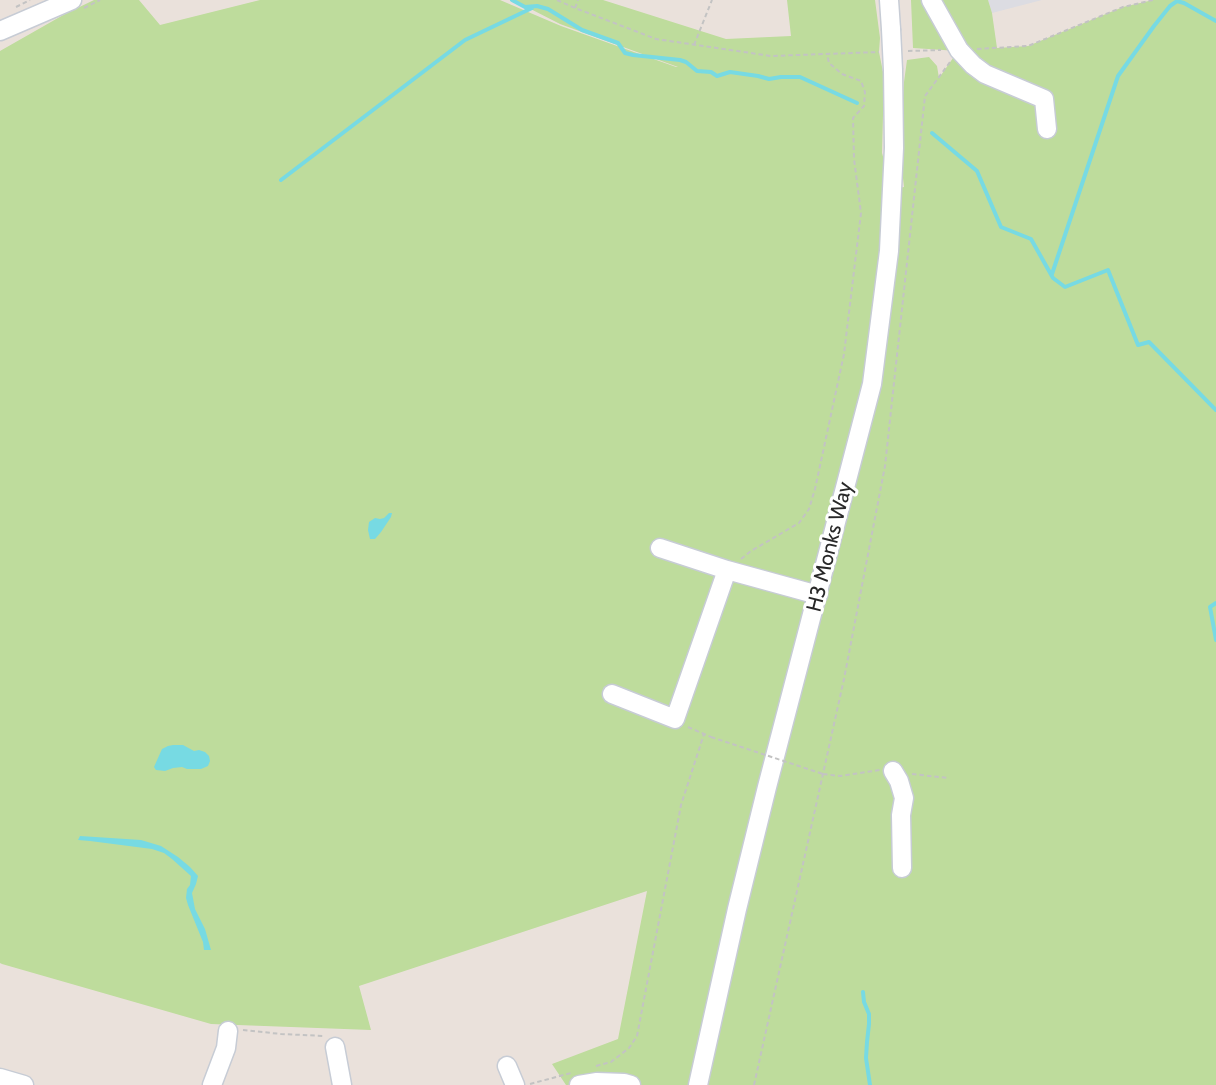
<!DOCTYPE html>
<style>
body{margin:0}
canvas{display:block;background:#eae1db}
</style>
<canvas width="1216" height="1085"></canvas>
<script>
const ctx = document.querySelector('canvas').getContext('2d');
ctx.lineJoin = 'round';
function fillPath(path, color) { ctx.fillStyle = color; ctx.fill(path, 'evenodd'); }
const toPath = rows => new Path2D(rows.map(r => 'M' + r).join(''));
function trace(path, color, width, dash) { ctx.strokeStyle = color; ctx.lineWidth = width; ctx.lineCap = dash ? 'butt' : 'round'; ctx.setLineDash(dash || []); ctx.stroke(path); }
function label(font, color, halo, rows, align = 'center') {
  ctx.font = font + ' Cabin,sans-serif'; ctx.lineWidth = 6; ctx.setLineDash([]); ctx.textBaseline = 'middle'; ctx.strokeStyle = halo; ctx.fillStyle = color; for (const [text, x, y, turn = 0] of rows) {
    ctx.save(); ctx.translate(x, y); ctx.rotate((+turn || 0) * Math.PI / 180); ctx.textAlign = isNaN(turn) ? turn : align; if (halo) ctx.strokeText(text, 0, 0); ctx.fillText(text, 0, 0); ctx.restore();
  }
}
fillPath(toPath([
 [988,0,1042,0,992,13]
]), '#dcdce2');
fillPath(toPath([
 [94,0,139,0,160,25,260,0,500,0,561,26,676,67,678,67,560,24,513,0,603,0,726,39,791,36,787,0,875,0,880,38,879,52,884,77,882,153,892,189,904,187,900,151,904,82,907,60,929,57,937,66,939,78,958,51,913,48,911,0,988,0,992,13,997,48,1028,46,1123,7,1153,0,1216,0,1216,1085,566,1085,552,1064,618,1039,647,891,359,986,371,1030,211,1024,2,964,0,963,0,51,65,14]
]), '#bedc9c');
fillPath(toPath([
 [389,513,392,513,391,517,381,532,375,539,370,539,368,530,369,522,375,518,380,519,384,518],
 [173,745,183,745,194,751,199,750,205,752,209,756,210,761,208,766,201,769,187,769,182,767,173,768,165,771,156,770,154,767,162,749,168,746],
 [80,836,141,840,161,846,178,857,190,867,198,876,196,884,192,893,195,909,205,929,211,950,204,950,203,942,188,905,186,898,187,889,190,885,191,876,172,859,164,853,152,849,90,841,78,840]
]), '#77dae3');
trace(toPath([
 [512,0,525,7,537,6,548,9,582,30,618,43,625,53,633,55,680,60,686,62,697,71,711,72,717,76,730,72,758,76,769,79,781,77,800,77,857,103],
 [932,133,977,171,1001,227,1031,239,1053,278,1065,287,1108,270,1138,345,1149,342,1216,410],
 [281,180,465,40,532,8],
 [1052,274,1118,76,1154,26,1170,6,1177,1,1184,3,1216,21],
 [1216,603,1210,607,1216,640],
 [863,992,864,1002,869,1014,869,1024,867,1042,866,1058,870,1085]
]), '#77dae3', 4);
const minor = toPath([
 [889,0,891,29],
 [931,0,959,50,973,65,985,74,1044,99,1047,129],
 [0,31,72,0],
 [660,548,727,570],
 [612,694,675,719,727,570,818,595],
 [893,771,899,781,904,798,901,815,902,868],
 [335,1047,342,1085],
 [507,1066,515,1085],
 [0,1078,24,1085],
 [212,1085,226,1048,228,1031],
 [579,1085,597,1082,624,1083,631,1085],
 [698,1085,737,909,767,787,872,384,889,251,894,148,893,70]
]);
trace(minor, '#c7ccd5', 21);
trace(toPath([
 [557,0,575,8,656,39,771,56,879,52],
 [16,7,30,0],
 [84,8,100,0],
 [575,8,578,0],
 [694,45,712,0],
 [977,49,1028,46,1123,7,1153,0],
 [908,51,941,50],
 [741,559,751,551,799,523,809,509,815,489,844,354,861,213,854,159,853,118,864,106,865,92,861,81,842,74,829,63,827,54],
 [688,727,704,734],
 [823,774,840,776,880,770],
 [912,774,948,778],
 [243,1030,281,1034,324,1036],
 [596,1066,611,1062,629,1048,637,1036,681,805,704,734,711,737],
 [530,1084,571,1073],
 [754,1085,844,679,885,466,925,96,950,62]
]), '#c3c3c3', 2, [4.5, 3]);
trace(minor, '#fff', 18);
const minorBridge = toPath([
 [891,29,893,70]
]);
trace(minorBridge, '#c7ccd5', 21, []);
trace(toPath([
 [711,737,823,774]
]), '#c3c3c3', 2, [4.5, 3]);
trace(minorBridge, '#fff', 18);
label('21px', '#282828', '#fff', [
 ["H3 Monks Way",830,547,-76]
]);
</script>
